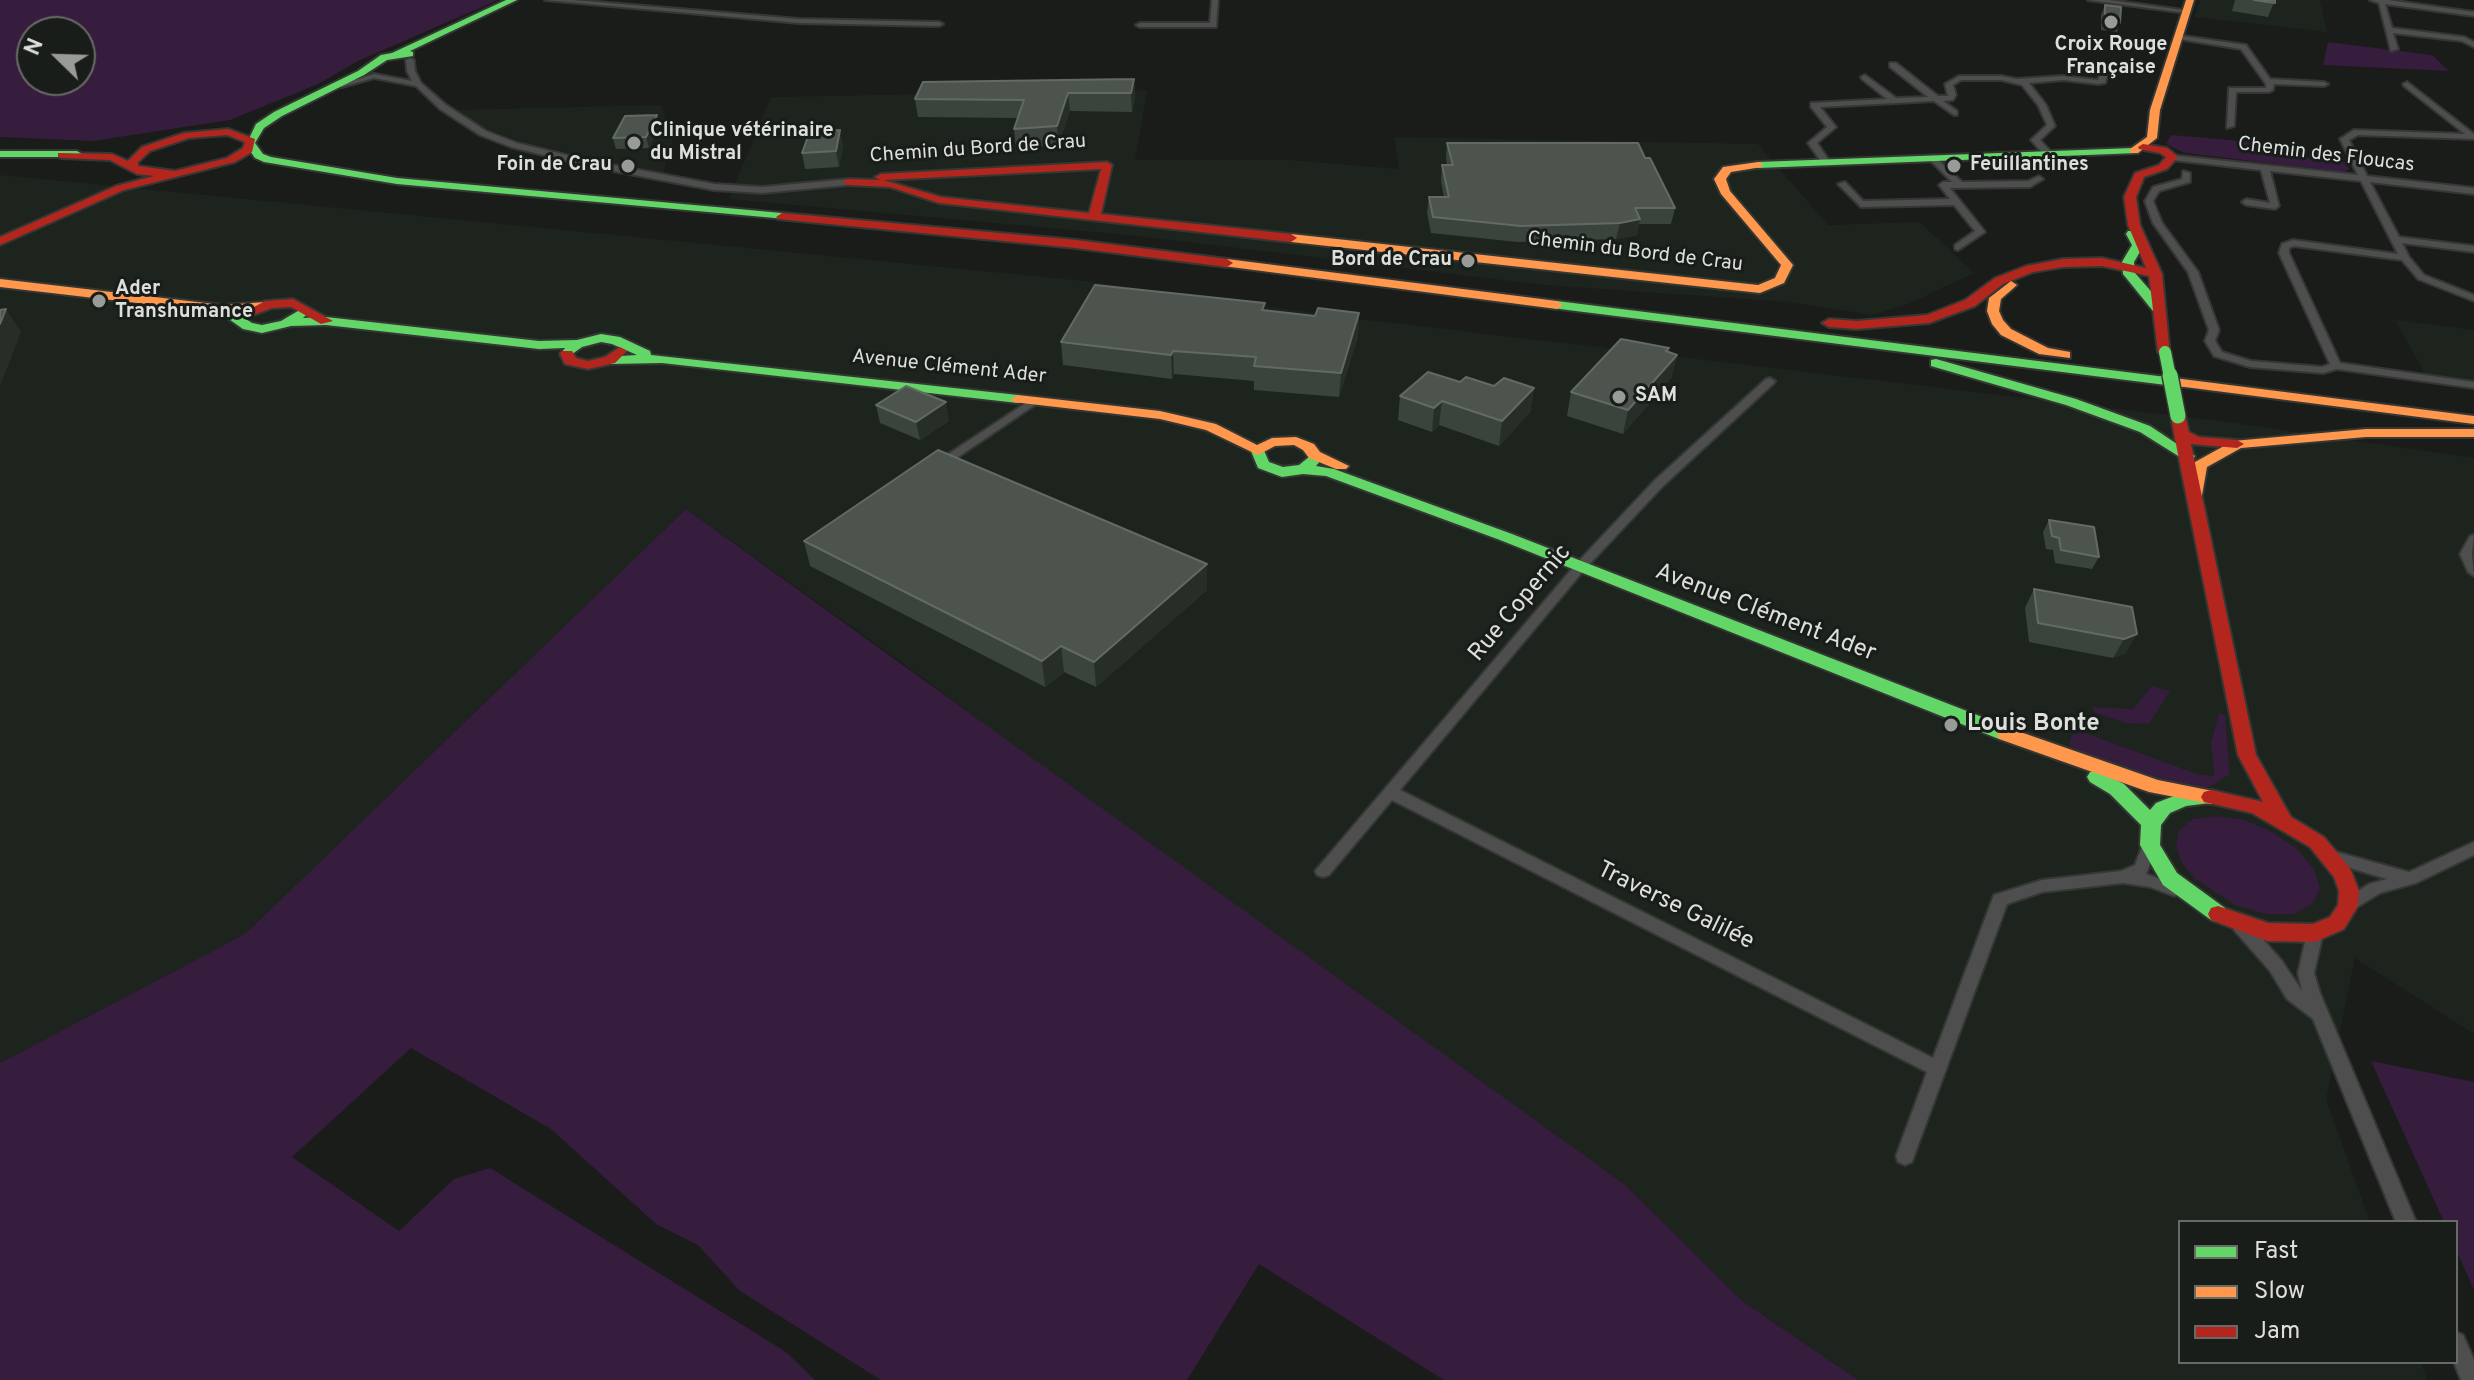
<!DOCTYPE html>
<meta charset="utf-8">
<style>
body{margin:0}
#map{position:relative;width:2474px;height:1380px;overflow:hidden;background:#1a1c1a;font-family:Overpass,sans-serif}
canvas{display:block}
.legend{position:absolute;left:2178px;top:1220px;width:280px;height:144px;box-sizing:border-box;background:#191d19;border:2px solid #676b67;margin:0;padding:10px 14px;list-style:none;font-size:24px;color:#dcdfdc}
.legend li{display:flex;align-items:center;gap:16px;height:40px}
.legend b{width:40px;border:2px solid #676b67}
.north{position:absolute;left:16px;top:16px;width:80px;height:80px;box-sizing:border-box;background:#191d19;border:2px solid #676b67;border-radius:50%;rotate:293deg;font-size:22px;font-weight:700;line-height:32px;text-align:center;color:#dcdfdc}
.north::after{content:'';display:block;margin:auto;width:28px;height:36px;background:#989b98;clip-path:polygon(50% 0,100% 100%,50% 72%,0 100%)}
</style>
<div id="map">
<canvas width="2474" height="1380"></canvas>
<ul class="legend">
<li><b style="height:10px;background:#63d668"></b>Fast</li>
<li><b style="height:10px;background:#ff974d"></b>Slow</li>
<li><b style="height:10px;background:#b3261e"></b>Jam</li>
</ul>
<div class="north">N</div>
</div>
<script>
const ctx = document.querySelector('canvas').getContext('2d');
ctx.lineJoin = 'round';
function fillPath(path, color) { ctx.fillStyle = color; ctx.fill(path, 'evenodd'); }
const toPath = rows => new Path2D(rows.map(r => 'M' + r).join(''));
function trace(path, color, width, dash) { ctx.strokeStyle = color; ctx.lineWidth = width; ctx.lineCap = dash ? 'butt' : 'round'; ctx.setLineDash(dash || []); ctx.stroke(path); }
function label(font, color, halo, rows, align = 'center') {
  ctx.font = font + ' Overpass,sans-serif'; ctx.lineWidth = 6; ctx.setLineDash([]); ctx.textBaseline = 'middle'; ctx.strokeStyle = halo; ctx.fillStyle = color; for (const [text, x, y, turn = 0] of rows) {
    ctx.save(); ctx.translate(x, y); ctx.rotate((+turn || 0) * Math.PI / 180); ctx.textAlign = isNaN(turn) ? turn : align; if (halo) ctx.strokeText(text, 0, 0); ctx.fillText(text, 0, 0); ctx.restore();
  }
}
fillPath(toPath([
 [2200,0,2320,0,2327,32,2195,17],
 [1147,90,1135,160,1290,160,1399,169,1394,137,1758,144,1828,225,1920,222,1974,273,1908,304,1873,315,1789,302,1544,285,1139,236,729,199,771,97],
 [661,105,673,137,663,173,529,144,479,126,457,110],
 [0,175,1085,281,1335,316,2227,422,2474,458,2474,1034,2355,958,2326,1099,2370,1222,2180,1222,2180,1362,2421,1362,2427,1380,1858,1380,1741,1300,1624,1184,1280,944,897,659,686,509,245,934,0,1063],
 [2395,320,2474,330,2474,381,2425,374]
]), '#1c241d');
fillPath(toPath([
 [0,0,498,0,360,60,318,84,230,120,93,141,0,137],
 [32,32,80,32,80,80,32,80],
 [2328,42,2432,55,2449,71,2323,65],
 [2171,135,2290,145,2295,156,2345,162,2349,169,2344,172,2185,153,2166,144],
 [686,509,1624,1184,1741,1300,1858,1380,1444,1380,1259,1264,1187,1380,881,1380,740,1291,698,1245,656,1224,551,1129,411,1048,292,1157,399,1231,454,1179,490,1168,786,1352,815,1380,0,1380,0,1063,245,934],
 [2152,686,2170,691,2149,724,2125,723,2094,712,2092,707,2133,709],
 [2219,713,2225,715,2230,774,2207,788,2175,786,2083,755,2069,745,2072,735,2085,733,2197,774,2214,776,2211,743],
 [2216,816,2244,820,2272,832,2297,849,2314,869,2320,889,2312,904,2294,914,2267,914,2237,906,2195,879,2182,863,2176,847,2179,830,2193,819],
 [2371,1061,2474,1082,2474,1290,2456,1250,2456,1222,2444,1222]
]), '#361c3d');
const street = toPath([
 [545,0,573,0,799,19,939,22,943,24,939,26,799,23,545,0],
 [1212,0,1218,0,1216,27,1140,27,1136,25,1140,23,1210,23,1212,0],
 [2088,0,2109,0,2190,11,2187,13,2088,0],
 [2370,0,2388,0,2474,12,2474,16,2385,4,2392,28,2464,37,2474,42,2474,47,2462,41,2393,33,2398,49,2391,51,2379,3,2370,0],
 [2176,35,2246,45,2270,79,2324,82,2328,84,2324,86,2274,84,2273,90,2269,92,2236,92,2234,126,2227,128,2229,88,2266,88,2266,84,2241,49,2179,39,2176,35],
 [410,58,414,60,415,71,421,83,446,105,486,131,517,143,587,160,714,184,762,187,848,179,852,182,848,185,762,193,714,190,587,166,511,147,480,135,440,109,416,86,374,78,342,87,338,85,374,74,412,81,407,71,406,60,410,58],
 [1890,63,1896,63,1938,96,1948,96,1945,84,1959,76,2001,76,2017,79,2063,76,2098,80,2101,72,2108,74,2105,83,2098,84,2063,80,2029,83,2046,105,2055,126,2040,140,2053,154,2053,158,2047,158,2031,140,2047,125,2038,105,2022,85,2001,80,1961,80,1953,85,1956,95,1953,100,1943,101,1957,111,1957,115,1954,115,1934,101,1820,107,1836,127,1817,143,1830,162,1823,164,1808,143,1827,127,1811,107,1811,103,1887,99,1862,79,1861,77,1865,75,1896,98,1928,97,1890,67,1890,63],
 [2407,82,2474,134,2474,139,2358,135,2349,140,2367,176,2474,188,2474,194,2370,182,2399,237,2474,246,2474,252,2402,243,2409,257,2424,275,2474,295,2474,301,2418,279,2402,260,2294,246,2289,248,2289,253,2340,363,2474,382,2474,388,2337,369,2323,373,2250,367,2214,356,2205,341,2209,330,2188,272,2153,223,2145,201,2153,187,2182,179,2183,171,2190,173,2190,182,2159,191,2153,201,2162,223,2198,272,2219,330,2215,341,2222,352,2251,361,2322,367,2330,364,2279,253,2282,244,2293,240,2398,254,2361,181,2270,171,2279,206,2275,209,2246,205,2242,202,2246,199,2270,203,2261,170,2173,160,2169,157,2170,155,2358,175,2340,139,2354,130,2465,134,2404,86,2403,84,2407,82],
 [1934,156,1962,182,2028,181,2039,176,2043,179,2030,187,1950,188,1985,232,1958,250,1955,249,1955,245,1975,231,1954,205,1861,207,1838,184,1845,182,1863,201,1950,199,1939,185,1943,182,1952,182,1931,161,1931,157,1934,156],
 [1770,378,1775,381,1774,383,1663,486,1584,570,1400,790,1933,1058,1994,895,2042,880,2121,871,2135,865,2144,841,2156,841,2158,845,2146,874,2180,886,2182,890,2180,894,2174,896,2150,887,2123,883,2042,892,2007,904,1914,1156,1912,1162,1905,1165,1898,1162,1896,1156,1927,1072,1392,800,1329,875,1323,877,1317,875,1315,871,1576,564,1655,480,1766,379,1770,378],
 [1035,397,1040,400,1039,402,955,459,947,459,947,455,1035,397],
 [2474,535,2472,554,2474,576,2468,572,2460,554,2470,536,2474,535],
 [2474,842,2474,855,2416,883,2380,893,2349,912,2343,911,2341,906,2343,901,2369,884,2387,879,2327,861,2325,857,2327,853,2333,851,2409,872,2474,842],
 [2240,918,2246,920,2282,961,2302,991,2298,973,2307,933,2309,928,2315,926,2321,928,2323,933,2314,973,2320,993,2416,1222,2396,1222,2313,1019,2287,999,2270,971,2234,930,2232,925,2234,920,2240,918],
 [2456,1332,2463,1335,2474,1360,2474,1380,2461,1380,2454,1362,2456,1362,2456,1332]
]);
const fast = toPath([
 [506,0,517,0,410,51,413,52,413,56,387,60,364,75,282,116,264,128,255,143,263,154,271,157,397,178,782,213,788,217,786,219,397,184,264,162,255,158,246,145,256,124,274,112,358,71,381,55,392,53,506,0],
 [2134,148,2139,151,2138,153,1758,168,1753,165,1758,162,2134,148],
 [0,151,77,151,82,154,77,157,0,157,0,151],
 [2128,231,2136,231,2144,245,2134,262,2135,273,2163,305,2163,311,2153,311,2123,274,2122,262,2132,245,2126,234,2128,231],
 [1557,301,2182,379,2189,383,2182,387,1552,308,1551,305,1557,301],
 [224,305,252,323,262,325,281,321,303,308,309,312,303,318,326,317,539,341,577,340,601,334,620,337,650,351,651,355,1018,395,1025,399,1018,403,662,363,610,364,603,360,605,357,637,355,612,344,601,342,582,347,568,357,561,353,565,348,539,349,326,325,291,326,262,333,243,329,219,312,218,309,224,305],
 [1936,359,2076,399,2150,426,2195,456,2193,459,2183,459,2140,432,2066,405,1931,366,1931,360,1936,359],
 [1258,447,1263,448,1269,462,1283,467,1299,465,1309,457,1319,457,1321,460,1316,466,1334,469,1512,534,2013,729,2015,734,2013,739,1999,739,1500,540,1326,476,1303,474,1282,477,1258,468,1251,451,1258,447],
 [2097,770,2124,784,2150,810,2156,803,2184,792,2218,792,2221,797,2218,802,2186,806,2170,813,2161,825,2160,845,2177,873,2225,908,2228,914,2225,920,2218,922,2211,920,2163,885,2140,845,2141,825,2110,794,2090,782,2087,777,2090,772,2097,770]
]);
const slow = toPath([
 [2186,0,2194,0,2160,110,2157,138,2138,153,2130,153,2130,149,2147,137,2150,110,2186,0],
 [1758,162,1762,163,1762,167,1731,172,1726,179,1730,191,1793,265,1784,283,1760,293,1291,242,1285,238,1291,234,1758,285,1775,278,1781,265,1721,194,1714,179,1723,167,1758,162],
 [1227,259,1557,301,1563,305,1557,309,1223,266,1223,260,1227,259],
 [0,279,223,305,265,302,271,306,265,310,223,313,0,287,0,279],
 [2011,281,2017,285,2001,299,1999,311,2003,320,2011,329,2048,348,2070,352,2070,358,2039,354,2001,335,1992,324,1987,311,1989,298,2011,281],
 [2182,379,2474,416,2474,424,2177,386,2175,383,2182,379],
 [1018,395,1160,411,1216,424,1257,445,1272,438,1296,437,1314,444,1320,452,1349,466,1346,469,1336,469,1309,458,1303,450,1294,445,1275,446,1258,455,1206,430,1160,419,1013,402,1011,399,1018,395],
 [2366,429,2474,429,2474,437,2366,437,2241,448,2207,467,2201,501,2191,501,2188,498,2195,462,2233,441,2366,429],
 [2006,727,2158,780,2218,792,2221,797,2218,802,2211,804,2149,792,1999,739,1997,734,1999,729,2006,727]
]);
const jam = toPath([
 [228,129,255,139,252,152,235,162,124,190,0,245,0,237,116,186,154,176,137,174,110,160,62,158,58,157,58,153,112,154,128,161,142,147,184,133,228,129],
 [227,135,245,142,243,148,227,158,175,171,138,166,138,162,150,151,189,138,227,135],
 [2143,144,2167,148,2178,157,2167,169,2144,177,2136,197,2140,225,2162,274,2170,355,2165,356,2158,352,2149,276,2102,266,2063,267,2033,272,2003,284,1975,306,1929,323,1857,329,1829,327,1822,323,1829,319,1857,321,1927,315,1965,300,1995,278,2026,266,2063,259,2102,258,2146,268,2128,225,2124,197,2135,173,2159,165,2166,157,2160,153,2139,149,2138,147,2143,144],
 [1107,162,1112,165,1101,214,1291,234,1297,238,1291,242,939,203,890,187,848,185,842,182,848,179,880,180,875,177,881,174,1107,162],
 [1101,169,1089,213,941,197,883,180,1101,169],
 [782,213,1076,240,1227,259,1233,263,1227,267,1076,248,778,219,776,217,782,213],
 [293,299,333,321,321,324,291,307,272,308,253,315,247,311,265,301,293,299],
 [620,347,627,351,615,363,588,369,565,364,560,354,562,351,572,351,576,358,588,361,605,357,620,347],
 [2178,412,2185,416,2189,432,2199,437,2237,440,2244,444,2237,448,2191,444,2256,755,2291,817,2324,837,2350,868,2359,891,2358,906,2344,929,2315,942,2267,941,2211,920,2208,914,2211,908,2218,906,2268,923,2313,924,2330,917,2338,905,2339,891,2334,877,2310,847,2252,813,2204,802,2201,797,2204,792,2211,790,2263,802,2238,755,2174,434,2171,416,2178,412]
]);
trace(street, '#353735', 4);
trace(fast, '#353735', 4);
trace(slow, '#353735', 4);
trace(jam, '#353735', 4);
fillPath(street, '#4d4e4d');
fillPath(fast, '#63d668');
fillPath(slow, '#ff974d');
fillPath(jam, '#b3261e');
const fastBridgeFar1 = toPath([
 [2165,352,2170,377]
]);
const fastBridge = toPath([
 [2170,375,2178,416]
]);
trace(fastBridgeFar1, '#353735', 15, []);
trace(fastBridge, '#353735', 18, []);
trace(fastBridgeFar1, '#63d668', 12);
trace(fastBridge, '#63d668', 15);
fillPath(toPath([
 [2235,0,2275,0,2268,17,2232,11],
 [2105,5,2120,23,2117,32,2101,30,2101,15],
 [1134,79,1135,97,1132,112,1070,111,1058,145,1016,148,1014,129,1018,118,918,117,915,99],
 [660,125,649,148,616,149,613,138],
 [1447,143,1645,158,1675,208,1671,224,1639,224,1637,235,1616,239,1518,242,1431,233,1427,213,1429,197,1444,197,1441,181,1442,165,1447,165,1446,158],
 [843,145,839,167,805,169,802,153],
 [1265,311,1315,316,1359,313,1358,336,1339,397,1254,390,1254,381,1174,374,1172,379,1063,365,1061,342],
 [1669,348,1668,352,1677,355,1671,378,1623,434,1567,416,1571,392],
 [1460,382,1494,386,1534,388,1530,412,1499,446,1439,425,1432,432,1398,420,1400,396],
 [876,405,949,421,920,440,880,423],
 [2049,520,2099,557,2092,569,2055,563,2053,550,2046,549,2043,532],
 [804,541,1207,564,1207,590,1096,687,1064,672,1045,687,810,566],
 [2034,589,2132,607,2126,653,2113,658,2029,642,2025,608]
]), '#3b443c');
fillPath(toPath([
 [1134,79,1135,97,1132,112,1131,93],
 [1068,93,1070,111,1058,145,1057,126],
 [657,115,660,125,649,148,646,137],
 [840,130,843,145,839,167,836,151],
 [1640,219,1637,235,1616,239,1620,223],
 [6,309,21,332,0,386,0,324],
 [1359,313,1358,336,1339,397,1341,373],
 [1669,348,1664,369,1677,355,1671,378,1623,434,1628,410],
 [1173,351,1174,374,1172,379,1171,355],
 [1534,388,1530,412,1499,446,1502,421],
 [1442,401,1439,425,1432,432,1434,408],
 [946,402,949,421,920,440,916,422],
 [1207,564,1207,590,1096,687,1094,662],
 [2137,634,2126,653,2113,658,2124,639],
 [1061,646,1064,672,1045,687,1042,661]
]), '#272d27');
const building = toPath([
 [2254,0,2275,0,2275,3,2254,0],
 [2105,5,2121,7,2120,23,2105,21,2105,5],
 [1134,79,1131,93,1068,93,1057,126,1014,129,1024,100,915,99,923,82,1134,79],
 [657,115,646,137,613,138,625,116,657,115],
 [840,130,836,151,802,153,810,131,840,130],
 [1447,143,1638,143,1645,158,1650,158,1675,208,1635,208,1640,219,1620,223,1521,226,1433,217,1429,197,1449,197,1442,165,1453,165,1447,143],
 [1095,285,1265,303,1262,310,1315,316,1318,308,1359,313,1341,373,1254,366,1256,357,1173,351,1171,355,1061,342,1095,285],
 [6,309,0,324,0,310,6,309],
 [1621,339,1669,348,1666,351,1677,355,1628,410,1571,392,1621,339],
 [1428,372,1460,382,1466,377,1494,386,1504,378,1534,388,1502,421,1442,401,1434,408,1400,396,1428,372],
 [906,386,946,402,916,422,876,405,906,386],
 [938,450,1207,564,1094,662,1061,646,1042,661,804,541,938,450],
 [2049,520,2094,527,2099,557,2061,550,2059,538,2052,536,2049,520],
 [2034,589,2132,607,2137,634,2124,639,2038,623,2034,589]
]);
fillPath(building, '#4c544d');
trace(building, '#636a64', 2);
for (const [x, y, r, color] of [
 [2111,22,8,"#989b98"],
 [634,143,8,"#989b98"],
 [628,166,8,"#989b98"],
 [1954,166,8,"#989b98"],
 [1468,261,8,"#989b98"],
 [99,301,8,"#989b98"],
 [1619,397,8,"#989b98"],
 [1951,725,8,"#989b98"]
]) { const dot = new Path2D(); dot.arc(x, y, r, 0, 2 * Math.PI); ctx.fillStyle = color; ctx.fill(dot); trace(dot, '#191d19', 3); }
label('bold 20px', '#dcdfdc', '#191d19', [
 ["Croix Rouge",2111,46,"center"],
 ["Française",2111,69,"center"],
 ["Clinique vétérinaire",650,132],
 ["du Mistral",650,155],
 ["Foin de Crau",612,166,"right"],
 ["Feuillantines",1970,166],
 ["Bord de Crau",1452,261,"right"],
 ["Ader",115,290],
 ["Transhumance",115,313],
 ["SAM",1635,397]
], 'left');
label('20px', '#dcdfdc', '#191d19', [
 ["Chemin du Bord de Crau",978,150,-4],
 ["Chemin des Floucas",2326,156,7],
 ["Chemin du Bord de Crau",1635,253,7],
 ["Avenue Clément Ader",949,368,6]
]);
label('24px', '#dcdfdc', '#191d19', [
 ["Rue Copernic",1521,604,-50],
 ["Avenue Clément Ader",1765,614,21],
 ["Traverse Galilée",1675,907,26]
]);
label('bold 24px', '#dcdfdc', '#191d19', [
 ["Louis Bonte",1967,725]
], 'left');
</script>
